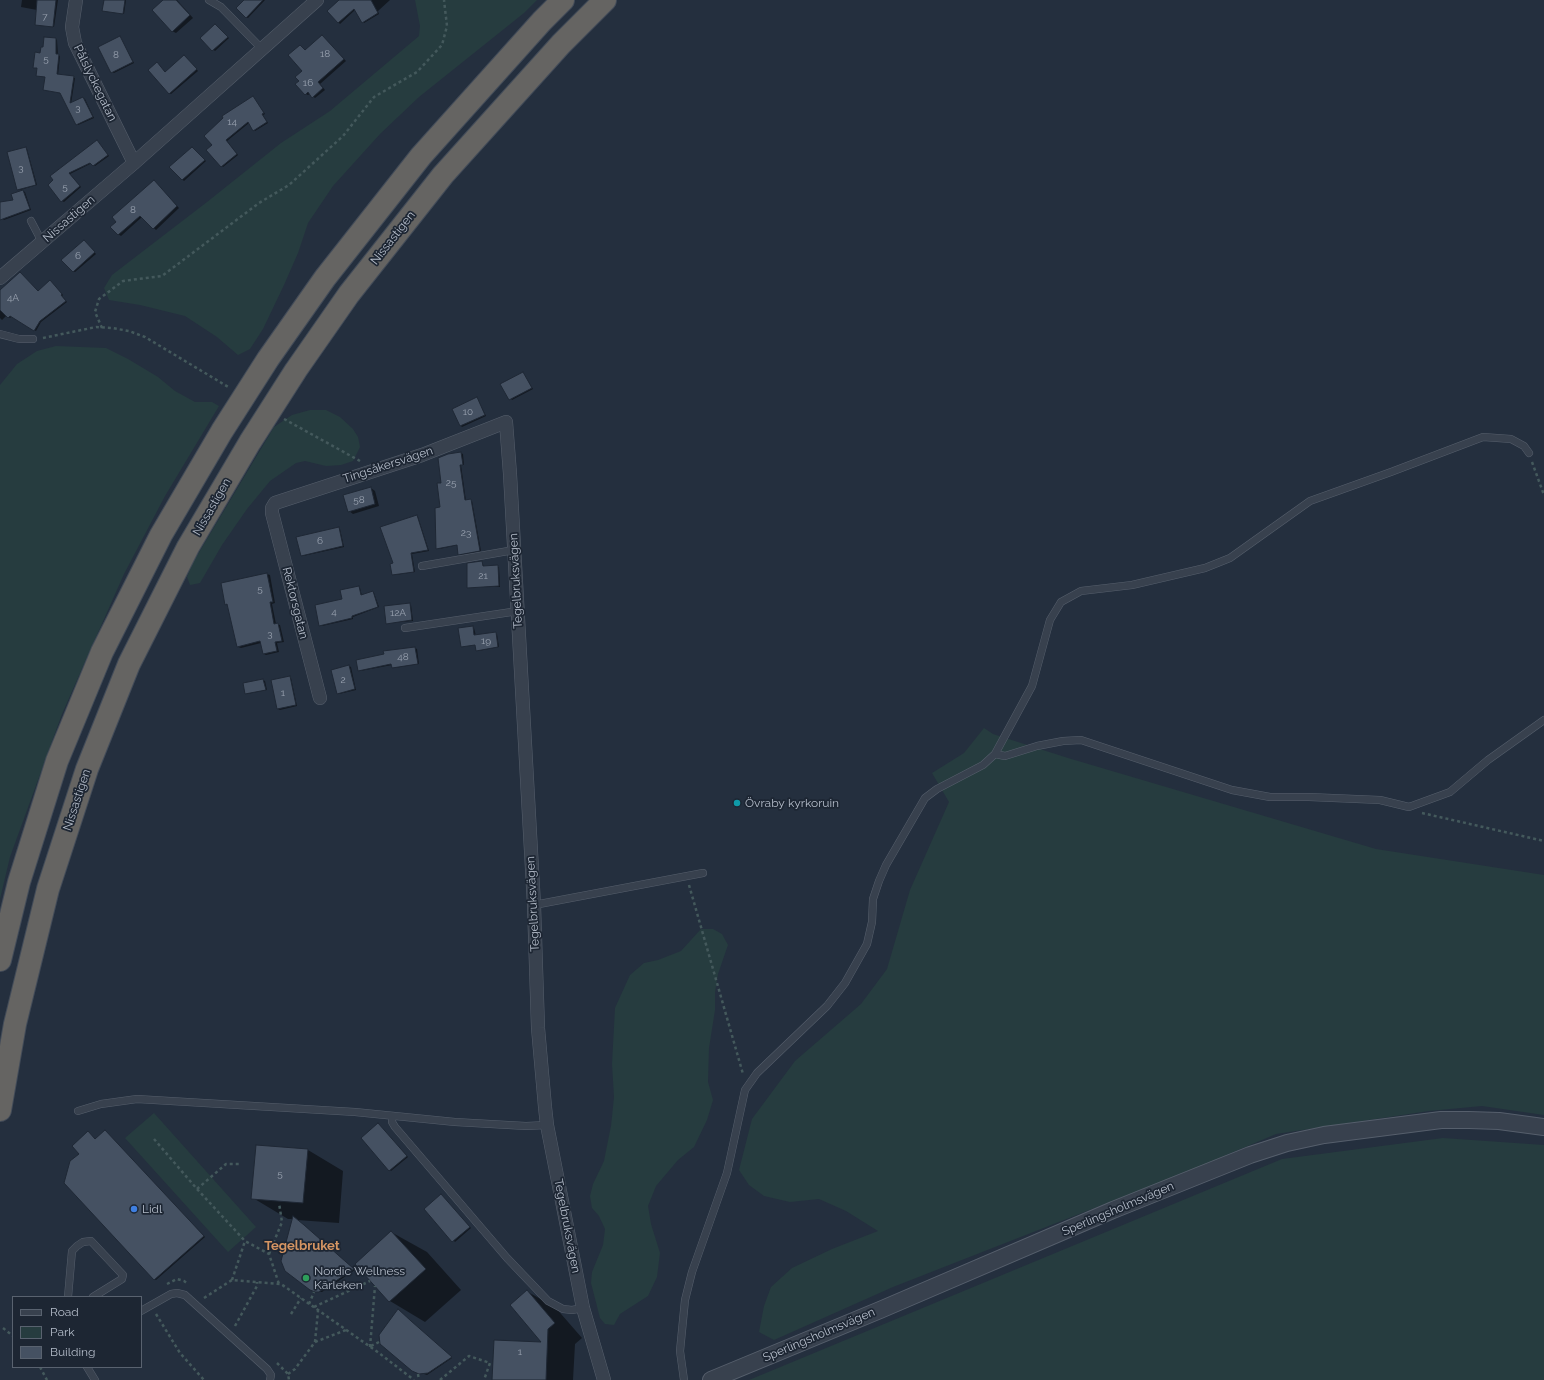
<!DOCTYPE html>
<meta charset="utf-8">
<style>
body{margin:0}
#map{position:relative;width:1544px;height:1380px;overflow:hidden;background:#242f3e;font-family:Raleway,sans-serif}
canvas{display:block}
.legend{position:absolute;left:12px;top:1296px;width:130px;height:72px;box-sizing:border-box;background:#1d2633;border:1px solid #59626f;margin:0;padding:5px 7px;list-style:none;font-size:12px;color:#b4bcc9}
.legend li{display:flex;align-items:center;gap:8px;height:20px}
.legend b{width:20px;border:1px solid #59626f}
</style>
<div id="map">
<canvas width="1544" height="1380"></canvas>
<ul class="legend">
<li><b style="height:5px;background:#38414e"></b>Road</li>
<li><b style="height:11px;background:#263c3f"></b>Park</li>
<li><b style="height:11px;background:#455162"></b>Building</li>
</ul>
</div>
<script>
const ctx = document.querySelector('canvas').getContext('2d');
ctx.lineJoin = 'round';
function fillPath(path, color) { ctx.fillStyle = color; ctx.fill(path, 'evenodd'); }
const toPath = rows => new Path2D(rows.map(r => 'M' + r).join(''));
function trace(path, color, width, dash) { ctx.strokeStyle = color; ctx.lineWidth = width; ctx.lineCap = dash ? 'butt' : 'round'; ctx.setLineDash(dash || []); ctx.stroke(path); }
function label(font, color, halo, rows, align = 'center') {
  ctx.font = font + ' Raleway,sans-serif'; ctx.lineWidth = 3.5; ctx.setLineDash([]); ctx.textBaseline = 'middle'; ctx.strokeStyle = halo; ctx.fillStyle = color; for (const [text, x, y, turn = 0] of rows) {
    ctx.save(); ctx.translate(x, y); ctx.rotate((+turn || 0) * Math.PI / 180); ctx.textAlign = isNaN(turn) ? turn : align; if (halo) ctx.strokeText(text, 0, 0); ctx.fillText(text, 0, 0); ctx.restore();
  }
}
fillPath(toPath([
 [415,0,537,0,524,13,419,97,380,134,333,186,308,223,298,253,284,285,263,329,250,349,238,355,217,337,185,316,140,305,109,300,104,288,112,275,207,202,281,143,330,111,419,36,420,26],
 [56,346,106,348,128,359,158,377,175,391,195,402,212,402,219,406,165,496,124,574,62,714,10,857,0,899,0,385,17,364,37,351],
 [310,410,326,410,340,417,353,429,358,437,360,447,353,461,341,465,326,466,305,461,296,463,270,481,247,509,222,545,200,583,190,585,187,577,192,564,274,427,292,415],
 [984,728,993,734,1068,758,1376,849,1544,875,1544,1115,1482,1106,1429,1111,1276,1134,1194,1169,893,1287,774,1340,759,1332,764,1306,771,1287,792,1268,832,1249,878,1231,846,1211,819,1199,790,1202,764,1196,749,1185,739,1170,752,1119,795,1061,861,1004,887,969,910,890,949,802,932,773,964,753],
 [701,929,713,929,722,934,728,945,718,974,715,992,715,1010,709,1048,708,1082,713,1100,707,1120,694,1147,678,1160,656,1186,648,1206,651,1224,660,1253,657,1277,648,1296,620,1314,614,1325,605,1324,600,1318,591,1283,592,1272,603,1245,605,1229,599,1216,592,1208,590,1196,593,1184,604,1161,611,1126,614,1097,612,1064,615,1008,630,975,644,963,658,960,681,951],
 [154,1113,256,1227,228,1252,125,1138],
 [1443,1138,1544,1145,1544,1380,749,1380,1282,1159]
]), '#263c3f');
fillPath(toPath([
 [22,0,58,0,54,27,36,24,37,10,21,7],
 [105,0,126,0,124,14,103,11],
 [164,0,177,0,193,18,176,33,172,31],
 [245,0,265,0,248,18,246,17],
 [341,0,390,0,378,11,379,14,364,23,355,10,340,24,328,11],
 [218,28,229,38,215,51,204,41],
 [322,36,346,61,320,84,325,90,315,98,310,94,308,95,306,94,300,81,303,71,300,46,306,51],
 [120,37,134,63,114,73,112,72],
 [56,39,57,40,58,55,60,56,58,75,75,78,71,104,83,98,85,99,94,118,78,125,61,93,46,77,37,76,38,68,34,67,43,48],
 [186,57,198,71,171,94,169,93,158,64,166,73],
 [254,98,265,114,263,115,268,123,255,131,249,123,227,141,238,155,223,167,208,151],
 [97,141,109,156,95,166,92,163,70,174,81,187,64,202,62,201,54,181],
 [25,148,27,149,37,185,20,190,18,189],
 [194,149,206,161,184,181,170,167],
 [156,183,179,208,156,230,142,217,121,236,118,234],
 [23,191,25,192,31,210,4,220,3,219,14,201],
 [85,242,96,254,75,272,73,271],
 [50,281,63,295,62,296,67,302,41,322,36,331,12,316,10,318,7,315,2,320,0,318,0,292,38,292],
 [523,373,533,389,512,400,502,384],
 [477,398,486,416,462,427,461,426],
 [461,453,463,454,464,465,461,465,466,501,472,501,481,551,461,555,459,554,458,545,439,549,437,548,442,484],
 [371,488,375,491,379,506,353,514,349,511],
 [417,516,418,517,429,551,412,554,415,572,395,575,393,575,394,564],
 [339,528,340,529,344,547,303,556,302,555],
 [482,562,484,567,499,567,500,587,468,587],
 [267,574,270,575,275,603,272,604,276,624,280,625,284,642,277,643,279,652,266,655,264,654,261,643,241,648,238,647,228,605,226,604],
 [359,587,360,588,362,596,373,592,374,593,379,607,353,617,353,619,322,626,320,625,343,600],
 [410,604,411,605,413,621,387,623],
 [473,627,474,628,476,636,495,633,497,634,499,647,478,651,477,650,476,645,462,646],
 [415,648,417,649,419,664,394,668,392,665,360,671,359,670,386,655,385,652],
 [349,666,351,667,356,690,339,694,338,693],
 [289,677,291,678,297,706,280,710,278,709],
 [263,680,265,681,267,690,247,694,246,693,244,683],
 [378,1124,408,1157,391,1171,390,1170],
 [105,1131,205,1237,156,1280,154,1279,96,1140],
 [308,1150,343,1171,339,1223,297,1220,355,1270,322,1292,314,1292,293,1219,288,1219,253,1198],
 [441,1195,471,1228,455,1242,425,1209],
 [391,1232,427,1252,461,1290,425,1322,390,1301],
 [528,1292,555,1307,582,1338,575,1344,573,1380,493,1380,544,1343],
 [399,1312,452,1358,427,1375,415,1371,380,1344,380,1335]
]), '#0007');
const building = toPath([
 [37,0,56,0,53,27,35,25,37,0],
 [104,0,125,0,123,14,102,11,104,0],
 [163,0,176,0,190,15,172,32,152,10,163,0],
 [244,0,263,0,246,18,236,8,244,0],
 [339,0,371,0,378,13,362,23,354,9,338,23,327,11,339,0],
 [215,24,228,37,212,51,200,38,215,24],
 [322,35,344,59,318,82,323,88,312,98,308,92,305,95,295,84,299,81,295,77,302,71,288,55,300,45,305,50,322,35],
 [120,36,133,62,111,73,98,47,120,36],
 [44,37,56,38,56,54,59,54,57,74,74,76,70,103,83,97,93,117,76,125,60,93,43,90,45,77,36,76,37,68,33,68,35,52,40,53,41,47,43,47,44,37],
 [184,55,197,69,169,94,148,70,157,62,165,72,184,55],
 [253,96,264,113,262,114,267,122,253,131,248,122,226,140,237,154,221,167,206,150,212,145,204,136,223,118,222,116,253,96],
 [97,140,108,155,93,166,90,163,69,173,80,186,61,202,48,185,53,180,50,176,97,140],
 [26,147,36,185,17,190,7,152,26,147],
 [192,147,205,160,182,180,169,167,192,147],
 [154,180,177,206,153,229,140,216,118,235,110,227,116,222,112,217,154,180],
 [23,190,30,209,0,220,0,202,13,200,11,194,23,190],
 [84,240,95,252,73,272,61,260,84,240],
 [20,272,38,291,50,280,62,294,61,295,66,301,40,321,34,331,10,316,8,318,0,310,0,290,20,272],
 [523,372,532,388,509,400,500,384,523,372],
 [477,397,485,415,460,426,452,409,477,397],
 [461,452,463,465,460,465,465,500,471,499,480,551,458,555,457,545,436,549,435,508,440,507,437,483,441,483,438,458,448,454,461,452],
 [371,487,375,504,348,512,343,495,371,487],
 [417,515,428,550,411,553,414,572,392,575,390,564,393,563,380,527,417,515],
 [339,527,343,546,301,556,296,537,339,527],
 [482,561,483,566,498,565,499,586,467,588,467,563,482,561],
 [267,573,273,602,270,602,274,624,278,623,282,641,275,642,277,651,263,654,260,641,237,647,227,604,225,605,221,583,267,573],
 [359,586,361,595,373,591,378,607,352,616,352,618,319,626,315,605,342,599,340,590,359,586],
 [410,603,412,620,386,624,384,606,410,603],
 [473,626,474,635,496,632,498,647,476,651,475,645,461,647,458,628,473,626],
 [415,647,418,664,392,668,391,664,358,671,356,660,384,654,383,651,415,647],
 [349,665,355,689,337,694,331,670,349,665],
 [290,676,296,705,277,709,271,680,290,676],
 [263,679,266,690,245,694,243,683,263,679],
 [378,1123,407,1156,389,1171,361,1138,378,1123],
 [105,1130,204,1236,154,1280,64,1183,70,1161,79,1154,72,1146,88,1131,95,1139,105,1130],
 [256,1145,308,1149,303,1203,251,1199,256,1145],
 [441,1194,470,1227,452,1242,424,1209,441,1194],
 [293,1216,304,1225,354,1269,319,1292,315,1292,310,1290,285,1271,281,1261,293,1216],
 [391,1231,426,1269,389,1302,355,1264,391,1231],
 [527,1290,555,1323,548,1329,546,1380,492,1380,494,1340,541,1342,510,1305,527,1290],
 [398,1309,411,1321,452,1357,428,1373,419,1374,412,1371,380,1344,379,1335,398,1309]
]);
fillPath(building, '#455162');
trace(building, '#1f2835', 1);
const service = toPath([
 [209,0,221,7,262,49],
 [31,221,42,242],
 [0,334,19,339,33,339],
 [422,566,514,550],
 [405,628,518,611],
 [995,754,1032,686,1050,620,1061,602,1081,591,1132,585,1205,568,1230,558,1310,501,1391,472,1483,437,1511,439,1524,446,1529,453],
 [534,905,703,873],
 [78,1111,101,1104,137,1099,355,1112,455,1122,526,1126,547,1125],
 [392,1116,392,1122,395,1127,507,1258,548,1301,563,1309,572,1310,583,1308],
 [68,1297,72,1251,77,1246,83,1242,91,1241,123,1275,122,1279,93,1297],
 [141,1311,171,1294,177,1293,185,1295,267,1369,271,1375,270,1380],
 [87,1367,95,1380],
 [684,1380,680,1351,685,1300,692,1272,727,1173,745,1090,757,1073,827,1006,845,983,867,944,872,922,873,899,879,881,886,865,925,798,937,789,983,765,995,754,1005,756,1037,746,1063,741,1081,740,1232,790,1270,797,1309,797,1380,800,1409,807,1450,792,1488,760,1544,720]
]);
const minor = toPath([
 [76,0,72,27,75,43,134,163],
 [0,278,134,163,317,0],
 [320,698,272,513,272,508,275,503,422,455,506,422,510,474,534,905,538,1028,545,1107,547,1125,583,1308,604,1380]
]);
const tertiary = toPath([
 [711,1380,880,1310,1113,1210,1250,1155,1287,1143,1324,1135,1441,1120,1469,1120,1499,1121,1544,1127]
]);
const trunk = toPath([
 [0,960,19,882,57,761,102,652,161,535,222,431,268,359,325,278,421,156,542,21,563,0],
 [0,1110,15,1024,48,889,87,769,129,664,188,547,250,442,296,370,349,294,443,175,561,44,605,0]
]);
trace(service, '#565f6c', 8);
trace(minor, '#565f6c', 14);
trace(tertiary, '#565f6c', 18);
trace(trunk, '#434c59', 24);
trace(toPath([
 [102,328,95,312,99,299,123,281,162,276,259,203,289,185,343,136,374,97,417,72,442,45,447,26,444,0],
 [43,338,96,327,112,328,129,331,145,337,230,388],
 [284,419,360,461],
 [1532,462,1544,495],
 [1422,813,1544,841],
 [689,885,743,1074],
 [154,1139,197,1189,245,1241,269,1254,279,1284],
 [197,1189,226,1164,240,1164],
 [269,1254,282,1222,279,1203],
 [232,1280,245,1241],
 [167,1284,177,1279,184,1281,188,1284],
 [204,1298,232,1280,281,1284,379,1353,414,1380],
 [309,1304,314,1292],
 [314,1307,370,1281],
 [156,1314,180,1353,204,1380],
 [291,1314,301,1298],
 [235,1326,257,1286,257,1282],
 [3,1328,13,1336],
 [315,1342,346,1330],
 [371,1346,379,1342],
 [370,1347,375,1286],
 [277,1363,288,1374,289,1380],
 [40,1367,47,1380],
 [288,1374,295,1369,315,1342,318,1311],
 [418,1374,419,1380],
 [440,1380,469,1356,490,1363,484,1380]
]), '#44595c', 2.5, [3, 3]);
trace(service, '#38414e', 7);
trace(minor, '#38414e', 13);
trace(tertiary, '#38414e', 16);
trace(trunk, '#656462', 22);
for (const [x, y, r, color] of [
 [737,803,4,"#0f9aa8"],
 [134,1209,4,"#3f7fe0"],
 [306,1278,4,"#2e9e5b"]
]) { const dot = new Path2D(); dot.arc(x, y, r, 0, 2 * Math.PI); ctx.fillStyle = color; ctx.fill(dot); trace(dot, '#1d2633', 1.5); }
label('10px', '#98a1af', null, [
 ["7",45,17],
 ["18",325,54],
 ["8",116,55],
 ["5",46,59],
 ["16",308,83],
 ["3",78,108],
 ["14",232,122],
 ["3",21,168],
 ["5",65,187],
 ["8",133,210],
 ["6",78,256],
 ["4A",13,298],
 ["10",468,412],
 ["25",451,483],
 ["58",359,500],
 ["23",466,533],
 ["6",320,541],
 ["21",483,576],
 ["5",260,589],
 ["4",334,612],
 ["12A",398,613],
 ["3",270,634],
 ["19",486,641],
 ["48",403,657],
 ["2",343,680],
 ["1",283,693],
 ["5",280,1174],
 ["1",520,1352]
]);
label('12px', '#b4bcc9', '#1d2633', [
 ["Pålslyckegatan",95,83,64],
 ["Nissastigen",69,219,-41],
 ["Nissastigen",393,238,-52],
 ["Tingsåkersvägen",388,465,-18],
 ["Nissastigen",212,507,-60],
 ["Tegelbruksvägen",516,581,-93],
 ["Rektorsgatan",295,603,76],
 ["Nissastigen",77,800,-72],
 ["Tegelbruksvägen",533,904,-93],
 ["Sperlingsholmsvägen",1118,1209,-23],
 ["Tegelbruksvägen",567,1226,79],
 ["Sperlingsholmsvägen",819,1335,-23]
]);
label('12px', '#b4bcc9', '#1d2633', [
 ["Övraby kyrkoruin",745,803],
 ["Lidl",142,1209],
 ["Nordic Wellness",314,1271],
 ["Kärleken",314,1285]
], 'left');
label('bold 13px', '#d59563', '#1d2633', [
 ["Tegelbruket",302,1246]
]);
</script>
